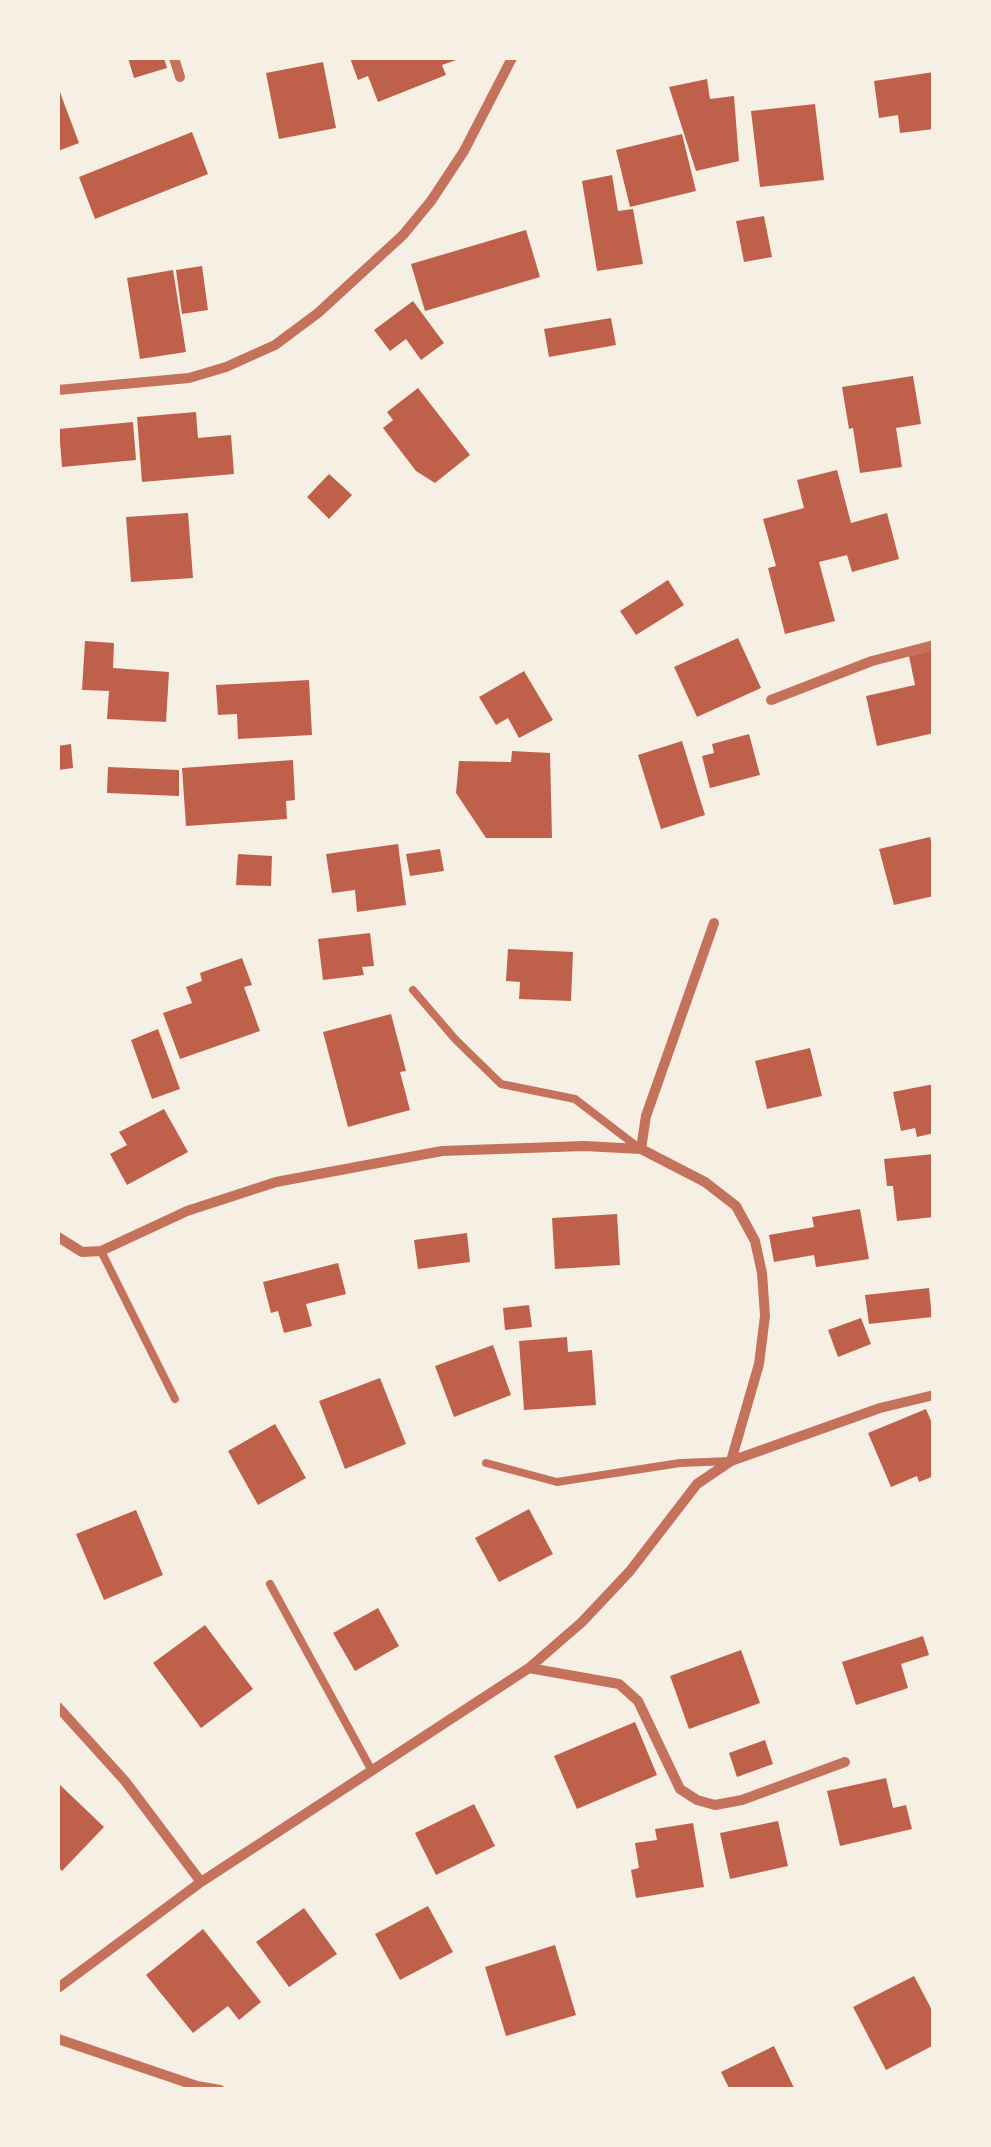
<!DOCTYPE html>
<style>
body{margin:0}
#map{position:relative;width:991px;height:2147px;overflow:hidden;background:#f6efe4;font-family:"Public Sans",sans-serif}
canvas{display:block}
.frame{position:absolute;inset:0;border:60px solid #f6efe4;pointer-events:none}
</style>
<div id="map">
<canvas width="991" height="2147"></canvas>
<div class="frame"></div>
</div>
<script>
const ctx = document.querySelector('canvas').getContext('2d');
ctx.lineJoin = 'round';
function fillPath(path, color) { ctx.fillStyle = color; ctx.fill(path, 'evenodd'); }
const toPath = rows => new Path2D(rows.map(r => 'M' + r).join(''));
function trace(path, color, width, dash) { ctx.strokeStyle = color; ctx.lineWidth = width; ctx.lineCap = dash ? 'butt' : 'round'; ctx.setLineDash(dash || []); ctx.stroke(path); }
fillPath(toPath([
 [128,58,164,58,167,68,134,78],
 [350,58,462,58,442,65,446,75,378,102,368,76,358,80],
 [323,62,336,128,279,139,266,73],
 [934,72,934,129,900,133,898,115,879,118,874,81],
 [707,79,710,99,734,96,739,161,696,171,669,87],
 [58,87,79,143,58,151],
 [815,104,824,180,760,187,751,111],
 [192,132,208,174,95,219,79,177],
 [682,134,696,191,630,207,616,150],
 [612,175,618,211,633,209,643,264,597,271,582,181],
 [764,216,772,257,744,262,736,221],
 [526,230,540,277,425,311,411,264],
 [202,266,208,310,182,314,176,270],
 [173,270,186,352,140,359,127,278],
 [413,301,444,343,421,360,406,339,390,351,374,330],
 [611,318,616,345,549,357,544,329],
 [913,376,921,424,896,428,902,467,860,473,853,428,849,429,842,387],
 [418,388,470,455,435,483,416,471,383,428,393,420,387,412],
 [196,412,198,438,231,435,234,474,142,482,137,417],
 [133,422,136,460,62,467,59,429],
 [837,470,851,523,887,513,899,559,852,572,847,555,819,562,835,621,785,634,768,568,776,566,763,519,804,508,797,480],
 [329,474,352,495,329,519,307,497],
 [188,513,193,578,131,582,126,517],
 [668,580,684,605,636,635,620,611],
 [738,638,761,688,697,717,674,667],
 [85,641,114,643,113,668,169,672,166,722,107,719,109,691,82,690],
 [934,650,934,733,877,746,866,696,915,685,909,656],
 [524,671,553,720,519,738,508,718,496,725,479,697],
 [309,680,312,735,238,739,237,714,218,715,216,685],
 [749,734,760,775,710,788,702,756,714,753,712,744],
 [682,741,705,815,661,829,638,755],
 [71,744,73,768,58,770,58,746],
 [512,751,550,753,552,838,486,838,456,793,459,761,511,762],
 [293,760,295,800,286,801,287,819,186,826,182,768],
 [108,767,179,770,179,796,107,793],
 [930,837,934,850,934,896,894,905,879,849],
 [398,844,406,905,357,912,355,890,332,893,326,854],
 [440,849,444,871,410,876,406,854],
 [238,854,272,856,271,886,236,885],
 [370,933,374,966,362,967,364,975,323,980,318,939],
 [508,949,573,952,571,1001,519,999,520,982,506,981],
 [242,958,252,985,244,987,260,1031,180,1059,163,1013,192,1003,186,987,202,981,200,973],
 [391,1014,406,1071,400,1072,410,1110,348,1127,323,1032],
 [158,1029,180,1089,152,1099,131,1040],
 [810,1048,822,1096,767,1109,755,1061],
 [934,1084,934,1133,917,1137,915,1128,901,1131,893,1092],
 [164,1109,188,1152,127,1185,110,1154,127,1145,119,1132],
 [934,1154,934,1217,897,1221,893,1186,887,1186,884,1159],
 [860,1209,869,1259,816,1267,814,1255,774,1262,769,1235,814,1227,812,1217],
 [617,1214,620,1265,555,1269,552,1218],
 [467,1233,470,1262,418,1269,414,1240],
 [338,1263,346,1294,306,1304,312,1326,284,1333,278,1311,271,1313,263,1282],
 [929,1288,932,1317,869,1324,865,1295],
 [529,1305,532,1327,505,1330,503,1308],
 [861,1318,871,1344,838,1357,828,1330],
 [567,1337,568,1352,592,1350,596,1405,524,1410,519,1341],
 [493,1345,511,1395,454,1417,435,1366],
 [380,1378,406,1444,345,1469,319,1401],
 [926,1409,934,1428,934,1476,919,1482,917,1476,891,1487,868,1433],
 [275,1424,306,1478,258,1505,228,1451],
 [529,1509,553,1554,499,1582,475,1538],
 [136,1510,163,1575,104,1600,76,1534],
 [378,1608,399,1646,355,1671,333,1633],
 [205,1625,253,1689,201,1728,153,1663],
 [923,1636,929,1655,901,1664,908,1688,856,1705,842,1662],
 [741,1650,760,1703,689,1729,670,1676],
 [635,1722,657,1775,577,1809,554,1756],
 [765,1740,773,1764,737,1777,729,1753],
 [886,1778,893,1808,906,1805,912,1829,840,1846,827,1791],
 [58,1783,104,1827,62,1871,58,1867],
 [474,1804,495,1846,436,1875,415,1833],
 [778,1821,788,1866,730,1879,720,1833],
 [693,1823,704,1887,636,1898,631,1870,639,1868,635,1843,657,1840,655,1829],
 [428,1906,453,1952,400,1980,375,1934],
 [304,1908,337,1954,289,1987,256,1942],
 [203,1929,261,2002,239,2020,228,2006,193,2033,146,1975],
 [555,1945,576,2015,506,2036,485,1967],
 [914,1976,934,2014,934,2045,886,2070,853,2007],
 [774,2046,795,2090,730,2090,721,2072]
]), '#bf614a');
trace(toPath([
 [413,990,455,1039,501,1084,575,1099,639,1148],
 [101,1251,175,1399],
 [486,1463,557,1482,680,1463,731,1461],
 [270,1584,372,1771]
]), '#c5725c', 8);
trace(toPath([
 [174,58,180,77],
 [58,390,189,378,226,367,275,345,318,313,403,235,431,201,464,151,512,58],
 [771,700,872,661,934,645],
 [714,923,646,1116,641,1149,705,1182,736,1206,755,1241,762,1273,765,1316,759,1364,731,1461],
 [58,1237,82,1252,101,1251,187,1211,276,1182,442,1151,584,1146,641,1149],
 [529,1668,619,1684,638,1701,680,1789,697,1800,715,1805,742,1800,845,1762],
 [58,1707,125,1781,201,1882],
 [58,1988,201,1882,529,1668,582,1622,630,1571,697,1484,731,1461,880,1408,934,1395],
 [58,2039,197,2086,220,2090]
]), '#c5725c', 10);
</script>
